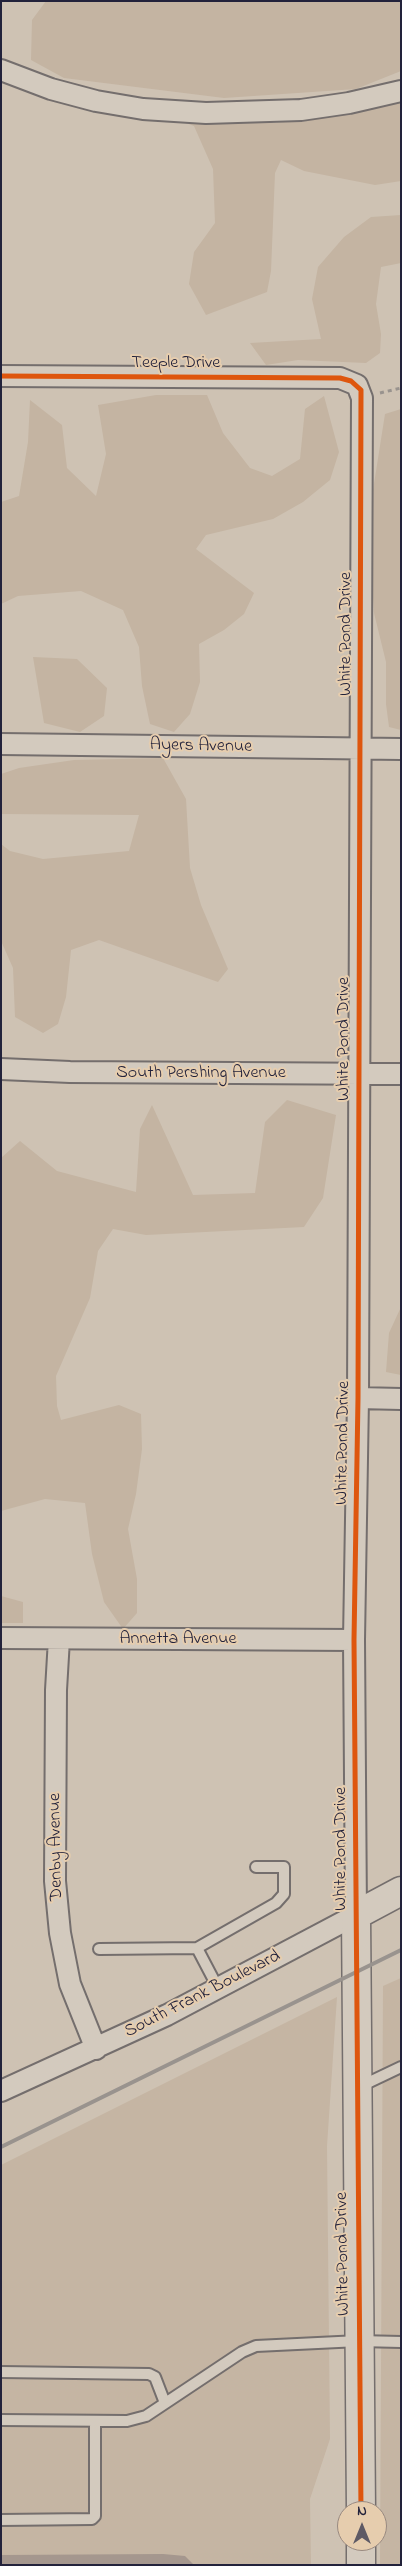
<!DOCTYPE html>
<style>
body{margin:0}
#map{position:relative;width:402px;height:2566px;overflow:hidden;background:#cec2b3;font-family:"Indie Flower",sans-serif}
canvas{display:block}
.frame{position:absolute;inset:0;border:2px solid #22223b;pointer-events:none}
.north{position:absolute;left:337px;top:2501px;width:50px;height:50px;box-sizing:border-box;background:#e6cdae;border:1px solid #988980;border-radius:50%;rotate:0deg;font-size:14px;font-weight:700;line-height:20px;text-align:center;color:#22223b}
.north::after{content:'';display:block;margin:auto;width:18px;height:22px;background:#5e5a65;clip-path:polygon(50% 0,100% 100%,50% 72%,0 100%)}
</style>
<div id="map">
<canvas width="402" height="2566"></canvas>
<div class="frame"></div>
<div class="north">N</div>
</div>
<script>
const ctx = document.querySelector('canvas').getContext('2d');
ctx.lineJoin = 'round';
function fillPath(path, color) { ctx.fillStyle = color; ctx.fill(path, 'evenodd'); }
const toPath = rows => new Path2D(rows.map(r => 'M' + r).join(''));
function trace(path, color, width, dash) { ctx.strokeStyle = color; ctx.lineWidth = width; ctx.lineCap = dash ? 'butt' : 'round'; ctx.setLineDash(dash || []); ctx.stroke(path); }
function label(font, color, halo, rows, align = 'center') {
  ctx.font = font + ' "Indie Flower",sans-serif'; ctx.lineWidth = 4; ctx.setLineDash([]); ctx.textBaseline = 'middle'; ctx.strokeStyle = halo; ctx.fillStyle = color; for (const [text, x, y, turn = 0] of rows) {
    ctx.save(); ctx.translate(x, y); ctx.rotate((+turn || 0) * Math.PI / 180); ctx.textAlign = isNaN(turn) ? turn : align; if (halo) ctx.strokeText(text, 0, 0); ctx.fillText(text, 0, 0); ctx.restore();
  }
}
fillPath(toPath([
 [401,1978,401,2565,380,2565,383,1986],
 [337,1997,327,2146,330,2439,310,2499,311,2565,1,2565,1,2165]
]), '#c5b5a3');
fillPath(toPath([
 [46,1,401,1,401,71,356,89,224,98,64,78,31,60,32,20],
 [401,101,401,181,375,185,304,171,281,160,275,173,271,271,267,292,206,315,189,284,194,252,215,223,213,169,194,126,183,122,197,118,276,123],
 [401,215,401,263,381,267,376,304,381,334,380,353,366,363,298,360,266,365,250,343,321,339,312,299,318,267,344,237,371,217],
 [156,395,207,395,223,433,250,468,272,476,300,459,305,409,324,396,339,452,330,480,303,502,273,519,206,535,196,549,254,593,244,614,224,630,199,644,200,682,190,714,174,732,150,724,142,686,139,647,123,610,81,591,18,596,1,604,1,502,19,496,28,442,30,400,62,425,67,468,96,496,106,454,98,405],
 [401,409,401,730,389,727,386,704,386,662,374,613,371,566,371,503,385,414],
 [33,657,77,659,107,688,104,716,80,732,44,723],
 [163,758,186,799,190,868,201,905,228,969,218,982,99,940,71,950,66,997,58,1024,43,1033,15,1017,13,968,1,941,1,844,10,851,43,859,129,851,139,815,1,814,1,774,19,768,74,760],
 [287,1100,336,1115,323,1198,304,1227,146,1235,113,1229,98,1251,90,1298,56,1376,57,1406,61,1420,119,1405,141,1414,142,1449,136,1494,128,1529,137,1579,137,1613,123,1629,104,1602,92,1554,85,1503,45,1499,1,1511,1,1158,20,1141,57,1171,136,1192,140,1129,152,1105,193,1195,255,1193,265,1122],
 [401,1307,401,1375,386,1372,389,1333],
 [1,1596,23,1602,23,1623,1,1623]
]), '#c4b4a2');
fillPath(toPath([
 [163,2554,185,2556,194,2565,1,2565,1,2555]
]), '#a5978e');
const lane = toPath([
 [197,1948,218,1988],
 [99,1949,197,1948,276,1903,284,1894,284,1867,256,1867],
 [359,2087,401,2067],
 [1,2372,149,2374,155,2377,165,2403],
 [1,2420,127,2421,146,2416,242,2352,256,2346,359,2341,401,2342],
 [1,2520,92,2519,95,2516,95,2421]
]);
const street = toPath([
 [1,70,51,89,96,101,143,109,206,113,301,110,349,103,401,91],
 [1,376,340,378,357,385,362,398,358,1398,354,1640,356,1915,167,2015,1,2091],
 [1,744,401,749],
 [1,1069,70,1072,401,1074],
 [358,1398,401,1399],
 [1,1638,354,1640],
 [59,1639,56,1690,55,1881,60,1933,70,1984,96,2049]
]);
const secondary = toPath([
 [361,2511,356,1915,401,1891],
 [361,2541,361,2565]
]);
trace(lane, '#746e6d', 14);
trace(street, '#746e6d', 24);
trace(secondary, '#746e6d', 31);
trace(toPath([
 [380,393,401,388]
]), '#99938e', 3, [4, 4]);
trace(lane, '#d3cabe', 10);
trace(street, '#d3cabe', 20);
trace(secondary, '#d3cabe', 28);
trace(toPath([
 [1,2147,401,1950]
]), '#99938e', 4);
trace(toPath([
 [1,376,340,378,351,381,361,390,358,1398,354,1640,361,2511]
]), '#de560e', 5);
label('18px', '#22223b', '#e6cdae', [
 ["Teeple Drive",176,364],
 ["White Pond Drive",347,634,-90],
 ["Ayers Avenue",201,747,1],
 ["White Pond Drive",345,1039,-90],
 ["South Pershing Avenue",201,1074],
 ["White Pond Drive",344,1443,-89],
 ["Annetta Avenue",178,1640],
 ["Denby Avenue",57,1847,-91],
 ["White Pond Drive",342,1849,-90],
 ["South Frank Boulevard",203,1995,-27],
 ["White Pond Drive",344,2254,-91]
]);
</script>
